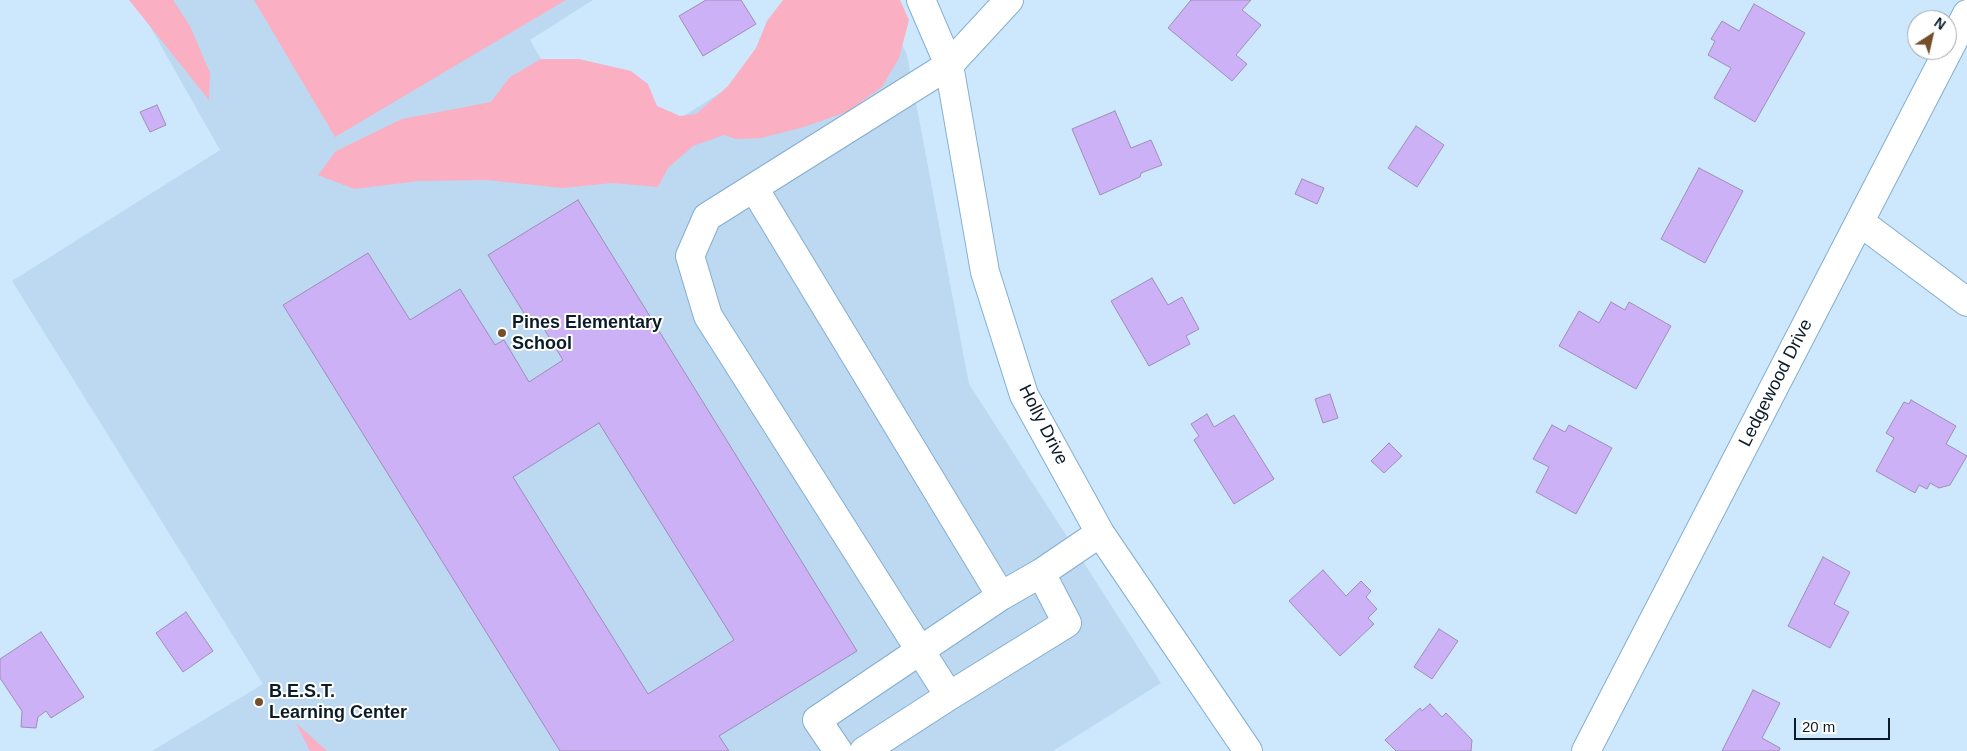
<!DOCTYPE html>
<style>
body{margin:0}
#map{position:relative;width:1967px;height:751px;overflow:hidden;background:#cde8fd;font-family:Arial,sans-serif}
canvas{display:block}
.north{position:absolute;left:1907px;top:10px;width:50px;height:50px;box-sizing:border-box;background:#fff;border:1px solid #9da4a9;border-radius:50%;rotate:35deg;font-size:14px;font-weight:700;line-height:20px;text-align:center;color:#0b1c29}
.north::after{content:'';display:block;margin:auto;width:18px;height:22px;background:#754f2b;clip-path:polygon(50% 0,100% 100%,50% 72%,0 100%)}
.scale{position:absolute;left:1794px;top:718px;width:96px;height:22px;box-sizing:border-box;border:2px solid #0b1c29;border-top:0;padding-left:6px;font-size:15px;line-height:18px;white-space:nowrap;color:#0b1c29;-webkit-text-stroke:4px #fff;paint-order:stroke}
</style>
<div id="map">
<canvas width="1967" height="751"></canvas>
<div class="north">N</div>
<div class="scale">20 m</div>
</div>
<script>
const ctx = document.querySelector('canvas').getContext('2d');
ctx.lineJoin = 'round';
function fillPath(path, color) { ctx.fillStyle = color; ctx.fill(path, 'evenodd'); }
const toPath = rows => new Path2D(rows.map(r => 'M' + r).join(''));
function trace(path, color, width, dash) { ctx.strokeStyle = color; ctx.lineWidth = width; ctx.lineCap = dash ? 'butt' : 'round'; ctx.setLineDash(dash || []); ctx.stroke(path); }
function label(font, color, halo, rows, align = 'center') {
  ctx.font = font + ' Arial,sans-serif'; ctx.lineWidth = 4; ctx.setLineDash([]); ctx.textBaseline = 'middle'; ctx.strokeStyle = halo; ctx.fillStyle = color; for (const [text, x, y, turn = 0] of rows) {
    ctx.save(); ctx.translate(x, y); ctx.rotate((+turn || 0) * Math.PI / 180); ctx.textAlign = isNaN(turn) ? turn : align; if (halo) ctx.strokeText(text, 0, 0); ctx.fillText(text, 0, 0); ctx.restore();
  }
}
fillPath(toPath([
 [135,0,593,0,530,40,603,167,867,0,880,0,907,55,969,384,1161,683,1053,751,152,751,263,684,12,281,220,150]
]), '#bcd9f1');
fillPath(toPath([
 [129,0,173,0,190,26,210,73,209,100],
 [254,0,566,0,335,137],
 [783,0,900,0,909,20,899,58,882,87,847,112,804,127,761,138,736,139,724,135,693,146,668,168,658,187,613,183,562,188,487,180,419,181,354,189,318,175,336,151,402,119,491,102,510,77,541,59,579,59,631,71,648,84,657,106,680,116,696,114,728,86,756,48,767,21],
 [296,723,327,751,310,751]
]), '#fbafc2');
const building = toPath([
 [706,0,741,0,756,24,703,56,679,16,706,0],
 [1191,0,1251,0,1242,10,1261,25,1236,55,1247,64,1232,81,1168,28,1191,0],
 [1754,4,1805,33,1755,122,1714,98,1731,68,1708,55,1715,41,1711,39,1722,21,1739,31,1754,4],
 [157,105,166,125,150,132,140,112,157,105],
 [1115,111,1131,148,1151,140,1162,165,1141,173,1140,177,1100,195,1072,129,1115,111],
 [1416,126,1444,145,1417,187,1388,168,1416,126],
 [1699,168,1743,191,1705,263,1661,239,1699,168],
 [1302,179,1324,188,1317,204,1295,194,1302,179],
 [578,200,857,651,719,736,729,751,560,751,283,305,368,253,410,320,460,289,495,345,504,340,529,382,563,360,538,319,532,326,488,255,578,200],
 [599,423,734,640,648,694,513,477,599,423],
 [1152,278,1168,305,1182,297,1199,329,1186,336,1190,344,1149,366,1111,301,1152,278],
 [1611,302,1625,310,1629,302,1671,326,1636,389,1559,346,1579,311,1599,323,1611,302],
 [1330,394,1338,418,1323,423,1315,399,1330,394],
 [1911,400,1956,426,1946,444,1967,456,1950,485,1939,488,1930,483,1927,489,1919,485,1915,493,1876,471,1894,438,1886,433,1904,402,1909,404,1911,400],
 [1207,414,1214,427,1234,415,1274,479,1234,504,1194,440,1199,436,1191,424,1207,414],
 [1552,425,1565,432,1569,425,1612,448,1576,514,1536,492,1549,467,1533,459,1552,425],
 [1389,443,1402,456,1384,473,1371,461,1389,443],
 [1823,557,1850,572,1834,604,1849,612,1830,648,1788,626,1823,557],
 [1323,570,1346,596,1361,581,1371,591,1366,597,1377,609,1368,618,1374,624,1340,656,1289,601,1323,570],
 [186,612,213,651,183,672,156,633,186,612],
 [1439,629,1458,641,1432,679,1414,667,1439,629],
 [41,632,84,697,51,718,46,711,38,717,36,728,21,727,22,711,0,678,0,659,41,632],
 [1753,690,1780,703,1762,738,1780,748,1779,751,1722,751,1753,690],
 [1430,704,1442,717,1446,713,1472,740,1471,751,1396,751,1385,740,1420,708,1422,711,1430,704]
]);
fillPath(building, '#cdb1f6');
trace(building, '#9f8db9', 1);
const minor = toPath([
 [921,0,949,65,985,272,1024,395,1100,533,1248,751],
 [754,188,1001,596],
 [1860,222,1967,302],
 [949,696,1067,623,1041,573],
 [838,751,817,720,1001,596,1041,573,1100,533],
 [864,751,949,696,708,316,690,256,707,217,949,65,1009,0],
 [1586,751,1967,14]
]);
trace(minor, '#84aed0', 30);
trace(minor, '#fff', 28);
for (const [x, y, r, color] of [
 [502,333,5,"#754f2b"],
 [259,702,5,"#754f2b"]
]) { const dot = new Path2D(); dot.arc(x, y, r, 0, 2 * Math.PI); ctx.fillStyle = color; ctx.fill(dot); trace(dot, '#fff', 2); }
label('bold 18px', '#0b1c29', '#fff', [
 ["Pines Elementary",512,323],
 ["School",512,344],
 ["B.E.S.T.",269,692],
 ["Learning Center",269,713]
], 'left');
label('18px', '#0b1c29', '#fff', [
 ["Ledgewood Drive",1776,383,-63],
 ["Holly Drive",1043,425,63]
]);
</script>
